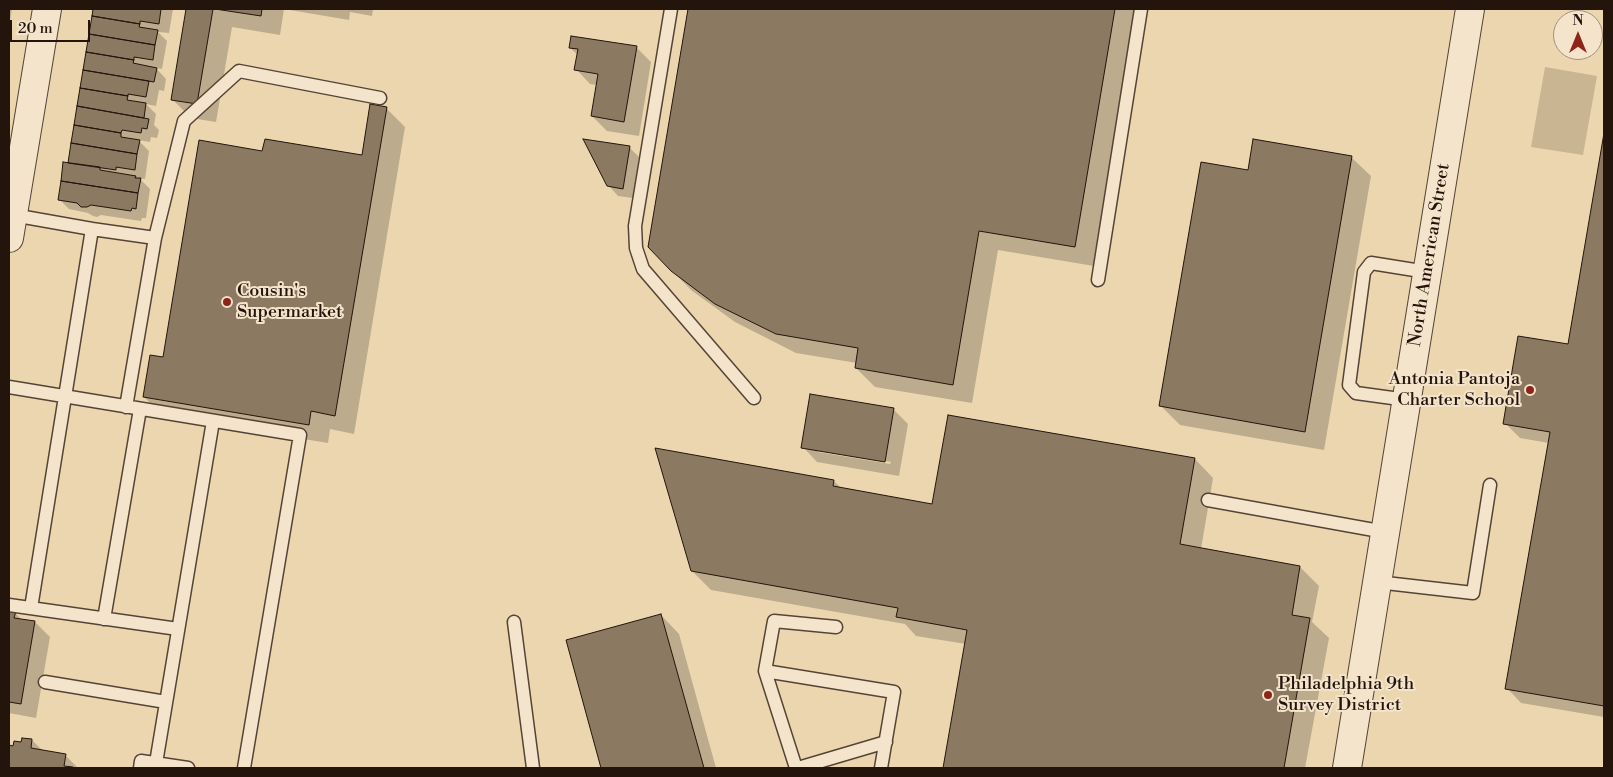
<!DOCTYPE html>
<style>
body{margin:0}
#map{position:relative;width:1613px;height:777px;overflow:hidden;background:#ecd6af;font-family:"Libre Bodoni",serif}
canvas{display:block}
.frame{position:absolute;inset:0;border:10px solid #23140c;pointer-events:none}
.north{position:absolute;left:1553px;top:10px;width:50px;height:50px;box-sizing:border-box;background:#f3e4cb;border:1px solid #a0917f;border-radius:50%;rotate:0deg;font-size:14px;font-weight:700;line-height:20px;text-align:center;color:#23140c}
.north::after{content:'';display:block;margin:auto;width:18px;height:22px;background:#8f2418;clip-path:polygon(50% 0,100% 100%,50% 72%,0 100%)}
.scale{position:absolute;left:10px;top:20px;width:80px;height:22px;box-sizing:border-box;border:2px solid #23140c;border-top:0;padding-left:6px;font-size:15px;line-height:18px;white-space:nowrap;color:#23140c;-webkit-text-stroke:4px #f3e4cb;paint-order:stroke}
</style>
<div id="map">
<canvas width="1613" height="777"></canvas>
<div class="frame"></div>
<div class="north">N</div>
<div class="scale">20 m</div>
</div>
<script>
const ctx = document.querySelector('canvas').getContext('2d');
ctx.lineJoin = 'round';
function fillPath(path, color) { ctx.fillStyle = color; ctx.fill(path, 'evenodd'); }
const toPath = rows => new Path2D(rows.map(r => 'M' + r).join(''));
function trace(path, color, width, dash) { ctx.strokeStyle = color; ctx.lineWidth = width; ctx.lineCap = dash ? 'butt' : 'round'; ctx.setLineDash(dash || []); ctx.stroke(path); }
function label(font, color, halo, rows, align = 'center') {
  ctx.font = font + ' "Libre Bodoni",serif'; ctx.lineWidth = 4; ctx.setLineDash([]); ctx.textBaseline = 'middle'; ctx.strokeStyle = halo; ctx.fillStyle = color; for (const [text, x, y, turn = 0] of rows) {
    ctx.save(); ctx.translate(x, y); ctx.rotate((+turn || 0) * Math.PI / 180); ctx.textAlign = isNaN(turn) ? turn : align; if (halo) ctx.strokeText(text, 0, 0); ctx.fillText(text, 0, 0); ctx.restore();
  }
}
fillPath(toPath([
 [1545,67,1597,76,1583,155,1531,147]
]), '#cab593');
fillPath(toPath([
 [9,9,12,9,9,26],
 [95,9,173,9,169,33,158,32,167,41,162,69,156,68,166,79,164,91,159,90,156,106,146,104,156,114,154,125,159,130,157,138,151,137,150,142,138,140,149,151,145,179,139,178,150,189,146,218,142,218,141,221,101,215,97,217,93,216,88,213,69,209,59,199,69,164],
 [187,9,373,9,372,16,350,12,349,20,284,9,280,35,232,27,216,122,191,118,172,99],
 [690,9,1137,9,1094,266,998,250,972,403,875,387,856,368,857,363,796,353,735,322,691,290,649,247],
 [636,47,651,62,639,136,607,131,592,116,597,85,590,84,576,69,578,55,570,48],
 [386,108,405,127,354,434,330,429,328,443,163,416,144,397,264,152,363,156],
 [1604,141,1604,717,1521,703,1507,688,1549,443,1520,438,1505,423,1569,346],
 [629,147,639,157,633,198,618,196,608,185],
 [1352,158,1371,176,1324,450,1180,425,1161,406,1249,172],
 [893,409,908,424,899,476,817,462,803,447],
 [818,449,891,462,890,464,818,452],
 [1195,459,1213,478,1201,549,1300,567,1319,586,1312,622,1329,638,1305,768,944,768,966,644,916,636,905,624,711,590,692,571,834,481,841,488,933,505],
 [9,611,15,613,23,621,35,622,50,637,36,718,9,713],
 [661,615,679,634,716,768,603,768,568,641],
 [32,740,43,751,65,755,78,768,9,768,9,746,14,747]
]), '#0003');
const building = toPath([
 [93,9,161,9,159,24,140,21,140,24,92,16,93,9],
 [186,9,213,9,197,104,171,100,186,9],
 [215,9,262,9,261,16,215,9],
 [688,9,1115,9,1075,247,979,231,953,385,855,368,858,348,776,334,715,304,671,271,648,247,688,9],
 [92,16,140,24,139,27,158,30,155,45,89,34,92,16],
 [89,34,155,45,153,60,134,57,134,60,86,52,89,34],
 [571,36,637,46,624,122,591,116,598,74,574,70,578,49,569,48,571,36],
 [86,52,134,60,133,63,157,68,154,82,83,70,86,52],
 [83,70,149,81,146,97,128,94,128,96,80,88,83,70],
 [80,88,128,96,127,100,146,103,144,118,77,106,80,88],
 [370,104,387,107,335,416,311,411,309,425,143,397,150,355,163,357,199,140,262,151,265,139,362,155,370,104],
 [77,106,149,119,147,129,142,128,141,133,122,130,121,133,74,125,77,106],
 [74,125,121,133,121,137,140,140,137,154,71,143,74,125],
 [1604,133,1604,706,1505,689,1550,432,1503,424,1518,336,1568,344,1604,133],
 [583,139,630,146,623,189,607,186,583,139],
 [1253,139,1352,156,1305,432,1159,406,1201,162,1248,170,1253,139],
 [71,143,137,154,135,170,116,167,116,170,68,163,71,143],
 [63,162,100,167,100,170,136,176,135,178,141,178,138,193,61,181,63,162],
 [61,181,138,193,136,209,132,208,131,211,91,205,87,207,81,207,77,203,58,200,61,181],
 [810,394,894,408,885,462,801,448,810,394],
 [948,415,1195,458,1180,544,1300,566,1292,615,1310,618,1284,768,943,768,967,630,896,617,898,608,691,571,655,448,834,480,833,486,932,504,948,415],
 [9,610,16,611,14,618,35,621,21,704,9,702,9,610],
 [661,614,704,768,601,768,566,640,661,614],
 [22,738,32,739,31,748,66,754,64,766,73,767,73,768,9,768,9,745,13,746,14,741,21,742,22,738]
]);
fillPath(building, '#8c7961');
trace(building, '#23140c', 1);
const service = toPath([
 [671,9,635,226,636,248,643,269,754,398],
 [13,215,92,229,31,608],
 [92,229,155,238,126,407],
 [155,238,184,121,239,71,380,98],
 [1098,280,1141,9],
 [9,387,300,435,244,768],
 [1407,400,1356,393,1349,385,1364,272,1371,263,1427,272],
 [1208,500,1385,532],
 [1377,582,1473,593,1490,485],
 [9,605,178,629],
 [104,619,140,409],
 [514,622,533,768],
 [765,671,774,621,836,627],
 [45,682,166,702],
 [156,763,213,421],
 [140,768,141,761,188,768],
 [796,768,765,671,894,692,881,768],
 [798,768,886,742]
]);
const tertiary = toPath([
 [9,238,47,9],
 [1347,768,1470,9]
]);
trace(service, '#554435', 15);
trace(tertiary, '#554435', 30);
trace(service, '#f3e4cb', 12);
trace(tertiary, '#f3e4cb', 28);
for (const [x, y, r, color] of [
 [227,302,5,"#8f2418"],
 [1530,390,5,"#8f2418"],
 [1268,695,5,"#8f2418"]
]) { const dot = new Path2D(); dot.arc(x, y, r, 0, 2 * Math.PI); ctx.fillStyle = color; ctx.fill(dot); trace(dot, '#f3e4cb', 2); }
label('18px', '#23140c', '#f3e4cb', [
 ["North American Street",1430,255,-81]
]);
label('18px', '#23140c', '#f3e4cb', [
 ["Cousin's",237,292],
 ["Supermarket",237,313],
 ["Antonia Pantoja",1520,380,"right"],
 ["Charter School",1520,401,"right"],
 ["Philadelphia 9th",1278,685],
 ["Survey District",1278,706]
], 'left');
</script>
